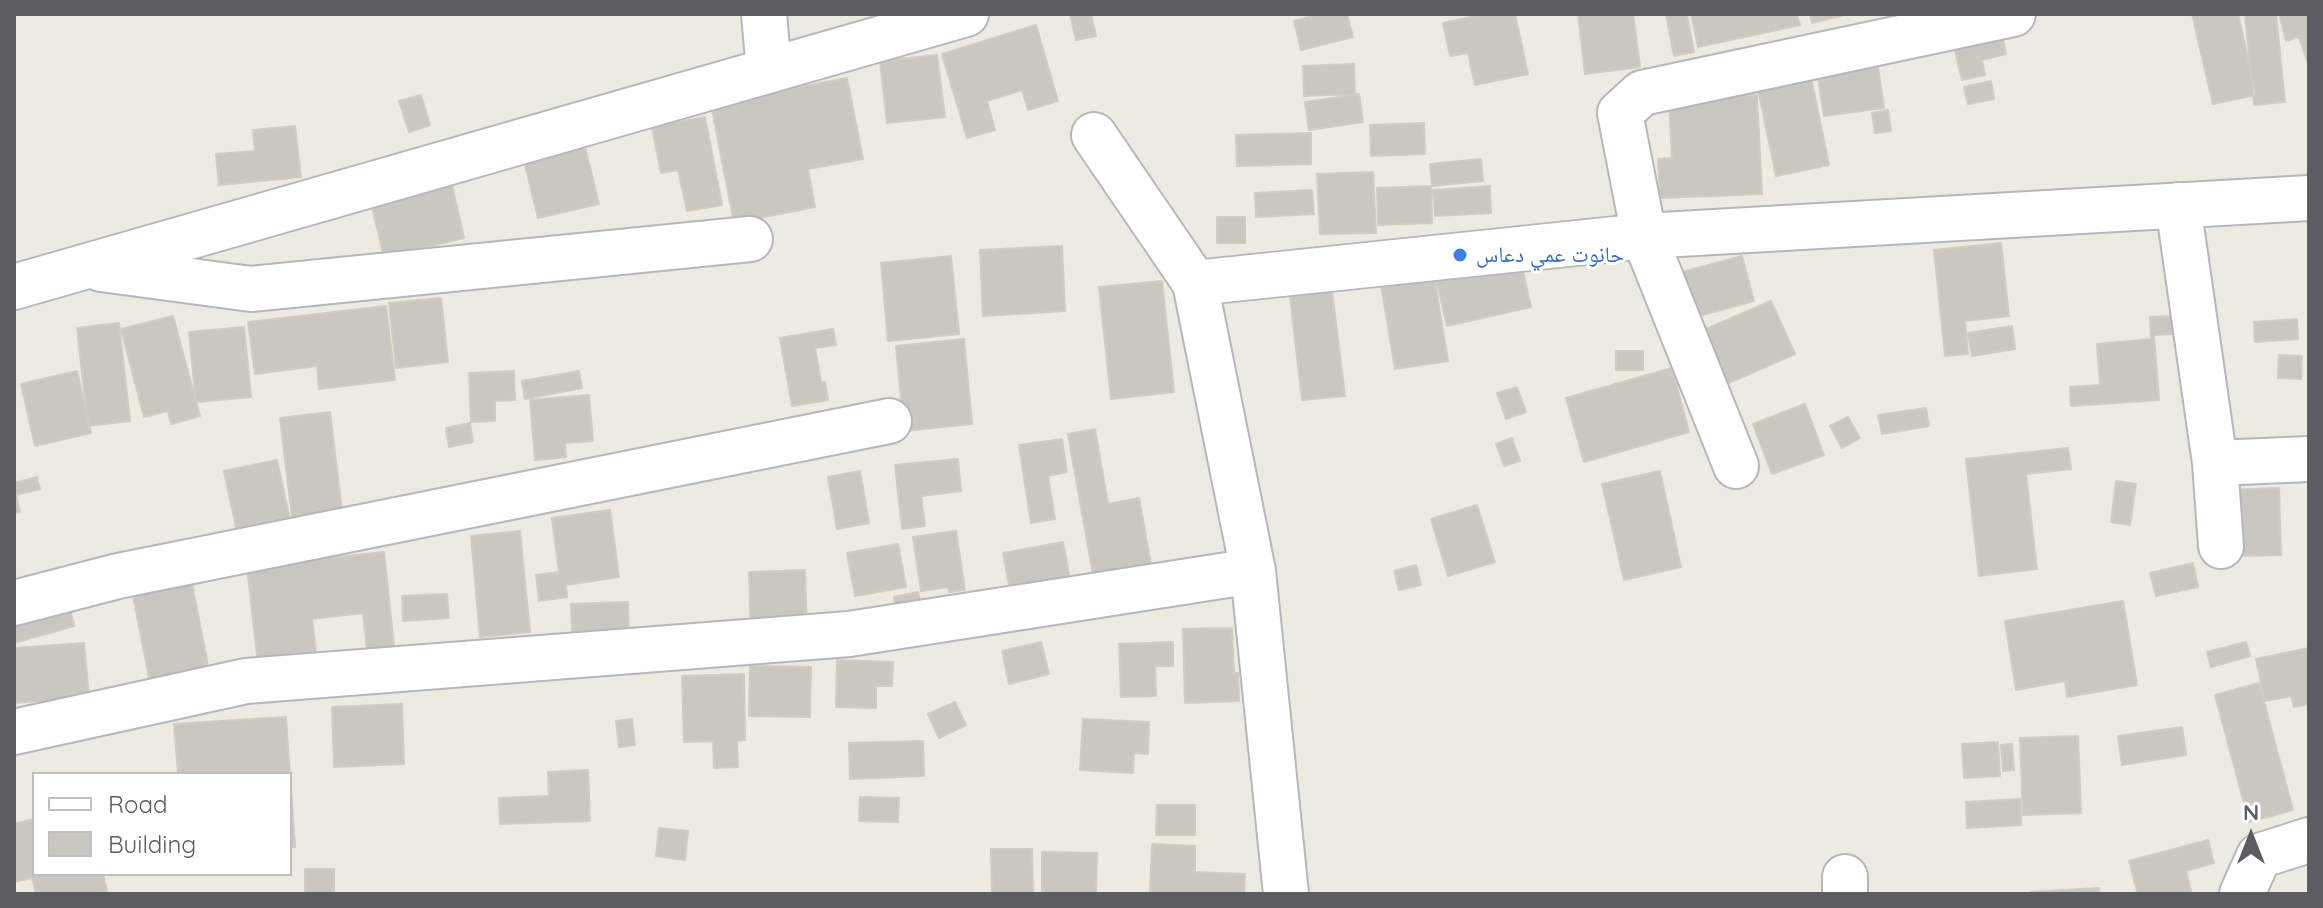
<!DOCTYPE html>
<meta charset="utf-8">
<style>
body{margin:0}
#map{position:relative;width:2323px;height:908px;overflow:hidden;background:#edeae1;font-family:Quicksand,sans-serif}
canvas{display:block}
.frame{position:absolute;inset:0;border:16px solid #5a5e63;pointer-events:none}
.legend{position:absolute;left:32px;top:772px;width:260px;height:104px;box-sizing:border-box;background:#fff;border:2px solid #bdbfc1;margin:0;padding:10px 14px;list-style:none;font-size:24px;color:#5a5e63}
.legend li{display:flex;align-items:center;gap:16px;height:40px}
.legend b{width:40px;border:2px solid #bdbfc1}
.north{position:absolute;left:2211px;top:796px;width:80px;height:80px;-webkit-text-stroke:6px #fff;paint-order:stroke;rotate:0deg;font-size:22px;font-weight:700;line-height:32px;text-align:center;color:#5a5e63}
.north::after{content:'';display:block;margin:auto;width:28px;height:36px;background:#5a5e63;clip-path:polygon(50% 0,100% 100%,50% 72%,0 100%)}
</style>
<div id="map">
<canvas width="2323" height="908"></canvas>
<div class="frame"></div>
<ul class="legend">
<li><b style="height:10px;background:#fff"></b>Road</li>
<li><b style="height:22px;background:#cac6c0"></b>Building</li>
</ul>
<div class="north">N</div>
</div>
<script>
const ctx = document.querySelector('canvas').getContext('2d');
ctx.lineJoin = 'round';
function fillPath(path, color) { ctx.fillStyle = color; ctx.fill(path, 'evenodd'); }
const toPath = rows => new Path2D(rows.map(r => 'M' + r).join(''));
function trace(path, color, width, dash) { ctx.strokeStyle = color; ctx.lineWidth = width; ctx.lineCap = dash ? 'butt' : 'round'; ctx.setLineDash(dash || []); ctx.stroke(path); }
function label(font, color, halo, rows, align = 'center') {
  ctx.font = font + ' Quicksand,"Noto Naskh Arabic",sans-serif'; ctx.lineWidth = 6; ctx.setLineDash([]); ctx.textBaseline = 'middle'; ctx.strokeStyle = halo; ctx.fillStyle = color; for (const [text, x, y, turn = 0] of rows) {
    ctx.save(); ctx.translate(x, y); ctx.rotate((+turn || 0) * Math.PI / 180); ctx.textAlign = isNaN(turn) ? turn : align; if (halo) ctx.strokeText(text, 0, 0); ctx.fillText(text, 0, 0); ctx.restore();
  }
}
const building = toPath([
 [1070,14,1091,14,1096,36,1076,40,1070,14],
 [1321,14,1347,14,1353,37,1301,50,1294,21,1321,14],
 [1484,14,1515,14,1528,74,1475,85,1468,53,1450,56,1443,23,1484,14],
 [1578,14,1633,14,1640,67,1585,74,1578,14],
 [1666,14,1687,14,1694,52,1674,56,1666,14],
 [1691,14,1797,14,1800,25,1698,47,1691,14],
 [1810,14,1848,14,1812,23,1810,14],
 [2192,14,2238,14,2256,95,2213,104,2192,14],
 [2245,14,2276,14,2285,102,2254,105,2245,14],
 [2279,14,2309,14,2309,66,2299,37,2286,41,2279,14],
 [1036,25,1058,101,1028,110,1022,90,987,101,995,130,967,138,942,54,1036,25],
 [2002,35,2006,54,1982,60,1985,75,1962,80,1954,46,2002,35],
 [937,55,945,117,887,123,880,61,937,55],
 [1354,64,1355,94,1304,96,1303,66,1354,64],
 [1878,67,1884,108,1824,116,1818,77,1878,67],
 [1810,73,1829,165,1776,176,1757,84,1810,73],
 [847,78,863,159,808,169,815,207,734,223,711,104,847,78],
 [1991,81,1994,99,1968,104,1964,87,1991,81],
 [1359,94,1363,122,1309,130,1305,102,1359,94],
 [421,95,430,125,409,132,399,101,421,95],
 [1757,95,1762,194,1660,198,1658,159,1672,158,1669,99,1757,95],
 [1888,110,1891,131,1875,133,1872,113,1888,110],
 [705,117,722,205,687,211,678,170,661,173,652,127,705,117],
 [1424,123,1425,154,1371,156,1370,125,1424,123],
 [295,126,301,177,219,185,216,154,255,151,253,130,295,126],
 [1311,133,1311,164,1237,166,1236,135,1311,133],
 [585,147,599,204,538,218,524,161,585,147],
 [1481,159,1483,181,1432,186,1430,164,1481,159],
 [1373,172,1376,233,1320,234,1317,174,1373,172],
 [452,185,464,238,384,257,371,203,452,185],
 [1431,186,1432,223,1378,225,1377,188,1431,186],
 [1490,186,1491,213,1435,216,1433,190,1490,186],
 [1312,190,1314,214,1256,217,1255,193,1312,190],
 [1217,217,1245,217,1245,243,1217,243,1217,217],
 [2001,243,2009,316,1965,321,1968,354,1945,356,1934,250,2001,243],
 [1062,246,1065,311,983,316,980,250,1062,246],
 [1519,254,1531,307,1447,326,1435,274,1519,254],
 [951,256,959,334,888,341,881,263,951,256],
 [1742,256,1754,301,1695,317,1682,272,1742,256],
 [1434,276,1448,361,1395,369,1381,284,1434,276],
 [1162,281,1174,392,1111,399,1099,287,1162,281],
 [1331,283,1345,396,1302,400,1289,287,1331,283],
 [441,298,448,362,396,368,389,303,441,298],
 [1771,301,1795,354,1715,389,1692,335,1771,301],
 [386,306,395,380,319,389,317,366,255,374,248,322,386,306],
 [173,316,200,416,171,424,168,411,144,417,121,329,173,316],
 [2174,316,2175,334,2154,335,2159,400,2071,406,2070,387,2100,385,2097,344,2151,339,2150,317,2174,316],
 [2297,319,2298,339,2255,342,2254,322,2297,319],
 [119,323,130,421,88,426,77,328,119,323],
 [2012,326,2015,349,1972,356,1968,333,2012,326],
 [244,327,251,397,196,402,189,332,244,327],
 [833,329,836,345,815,348,821,382,825,382,828,400,792,406,780,338,833,329],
 [964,339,972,424,904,431,896,346,964,339],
 [1616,351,1643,351,1643,370,1616,370,1616,351],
 [2279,355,2302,356,2301,379,2278,378,2279,355],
 [1672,368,1689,432,1584,462,1566,398,1672,368],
 [77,371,91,433,35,446,21,384,77,371],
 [514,371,515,400,495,401,495,421,471,422,469,373,514,371],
 [579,371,582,388,525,399,522,381,579,371],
 [1517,387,1526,412,1506,419,1497,393,1517,387],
 [589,395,593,441,565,443,566,457,535,460,530,400,589,395],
 [1805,404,1824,455,1772,474,1753,424,1805,404],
 [1926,408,1929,426,1882,434,1878,415,1926,408],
 [330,412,342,511,292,517,280,418,330,412],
 [1848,417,1860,438,1842,448,1830,426,1848,417],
 [470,423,473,442,449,447,446,428,470,423],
 [1095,429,1108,504,1139,498,1153,576,1095,586,1068,434,1095,429],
 [1512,438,1520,461,1504,466,1496,444,1512,438],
 [1062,439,1067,472,1048,476,1055,519,1031,523,1019,445,1062,439],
 [2068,448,2071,469,2026,474,2037,569,1979,576,1966,459,2068,448],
 [958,459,961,491,921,496,925,526,902,529,895,465,958,459],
 [277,460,291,525,238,537,224,471,277,460],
 [860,471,869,523,837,529,828,477,860,471],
 [1660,471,1681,567,1624,580,1602,484,1660,471],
 [37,477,40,489,16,495,20,512,14,513,14,483,37,477],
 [2116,481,2136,484,2130,525,2111,522,2116,481],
 [2279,488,2281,555,2232,556,2230,490,2279,488],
 [1477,505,1495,562,1448,576,1431,519,1477,505],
 [610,510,619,577,566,585,567,597,539,601,536,575,559,572,552,518,610,510],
 [520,531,530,632,480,637,471,536,520,531],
 [956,531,965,590,949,592,948,587,921,591,913,537,956,531],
 [1063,542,1072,590,1012,601,1003,553,1063,542],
 [898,544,906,587,855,596,847,553,898,544],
 [384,552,396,665,369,668,363,613,312,619,318,667,259,673,247,567,384,552],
 [2193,563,2198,587,2156,596,2150,573,2193,563],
 [1416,565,1421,585,1399,590,1394,571,1416,565],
 [805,570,807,634,751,635,749,572,805,570],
 [191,579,211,681,152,693,132,590,191,579],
 [918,592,923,614,898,620,894,597,918,592],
 [67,594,74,626,14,643,14,606,67,594],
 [447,594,449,618,403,621,402,596,447,594],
 [2123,601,2137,685,2067,697,2065,681,2016,690,2005,621,2123,601],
 [628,602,629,649,573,650,571,604,628,602],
 [1232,628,1234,673,1238,673,1239,701,1185,703,1183,629,1232,628],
 [1041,642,1049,674,1009,684,1002,651,1041,642],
 [1173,642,1173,666,1155,666,1156,696,1121,697,1119,644,1173,642],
 [2246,642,2250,656,2211,667,2207,652,2246,642],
 [84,643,89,697,14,703,14,648,84,643],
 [2309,648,2309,704,2294,707,2291,696,2265,701,2256,659,2309,648],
 [837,660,893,662,892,686,876,686,876,708,836,707,837,660],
 [750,666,811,667,810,717,749,716,750,666],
 [744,674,745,740,737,741,738,767,714,768,713,741,684,742,682,676,744,674],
 [2259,683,2293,810,2249,822,2215,695,2259,683],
 [955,702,966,725,939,738,928,714,955,702],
 [402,704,404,764,334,767,332,707,402,704],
 [286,717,295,847,290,847,290,774,178,774,174,724,286,717],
 [632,719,635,745,619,747,616,721,632,719],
 [1083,719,1149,722,1148,754,1134,753,1133,773,1080,770,1083,719],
 [2182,727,2186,755,2122,765,2118,736,2182,727],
 [2078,736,2081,813,2023,815,2020,738,2078,736],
 [923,741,924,776,850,779,849,743,923,741],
 [1998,742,2000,776,1964,778,1962,744,1998,742],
 [2012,744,2014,770,2003,771,2001,745,2012,744],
 [588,770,590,821,500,824,499,798,549,796,548,772,588,770],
 [860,797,899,798,898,822,859,821,860,797],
 [2020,799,2021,825,1967,828,1966,802,2020,799],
 [1157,805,1195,805,1195,835,1156,835,1157,805],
 [34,819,34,874,103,874,107,892,36,894,32,878,14,882,14,824,34,819],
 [659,828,688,831,685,860,656,856,659,828],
 [2208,840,2214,863,2186,871,2192,894,2138,894,2129,861,2208,840],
 [1152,844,1195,846,1195,872,1245,874,1244,894,1150,894,1152,844],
 [991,849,1032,849,1033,894,992,894,991,849],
 [1042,852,1097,853,1096,894,1042,894,1042,852],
 [305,869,334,869,334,894,305,894,305,869],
 [2099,888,2099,894,2032,894,2031,892,2099,888]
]);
fillPath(building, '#cac6c0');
trace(building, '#d2cbbf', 2);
const minor = toPath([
 [764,14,769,70],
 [1094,135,1195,283,1644,236,2309,198],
 [2178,205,2215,463,2221,546],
 [101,269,251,289,750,239],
 [1195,283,1253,571,1286,894],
 [14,287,966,14],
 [2215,463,2309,459],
 [1736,466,1644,236,1620,113,1642,93,2013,14],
 [14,603,118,576,889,421],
 [14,732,246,681,849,634,1253,571],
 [1845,877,1845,894],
 [2242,894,2259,856,2309,840]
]);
trace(minor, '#b4b8bc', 48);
trace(minor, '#fff', 44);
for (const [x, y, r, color] of [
 [1460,255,8,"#3f7fe0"]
]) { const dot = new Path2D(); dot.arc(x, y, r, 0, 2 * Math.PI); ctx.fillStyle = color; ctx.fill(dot); trace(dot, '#fff', 3); }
label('22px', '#366cbe', '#fff', [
 ["حانوت عمي دعاس",1476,255]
], 'left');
</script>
